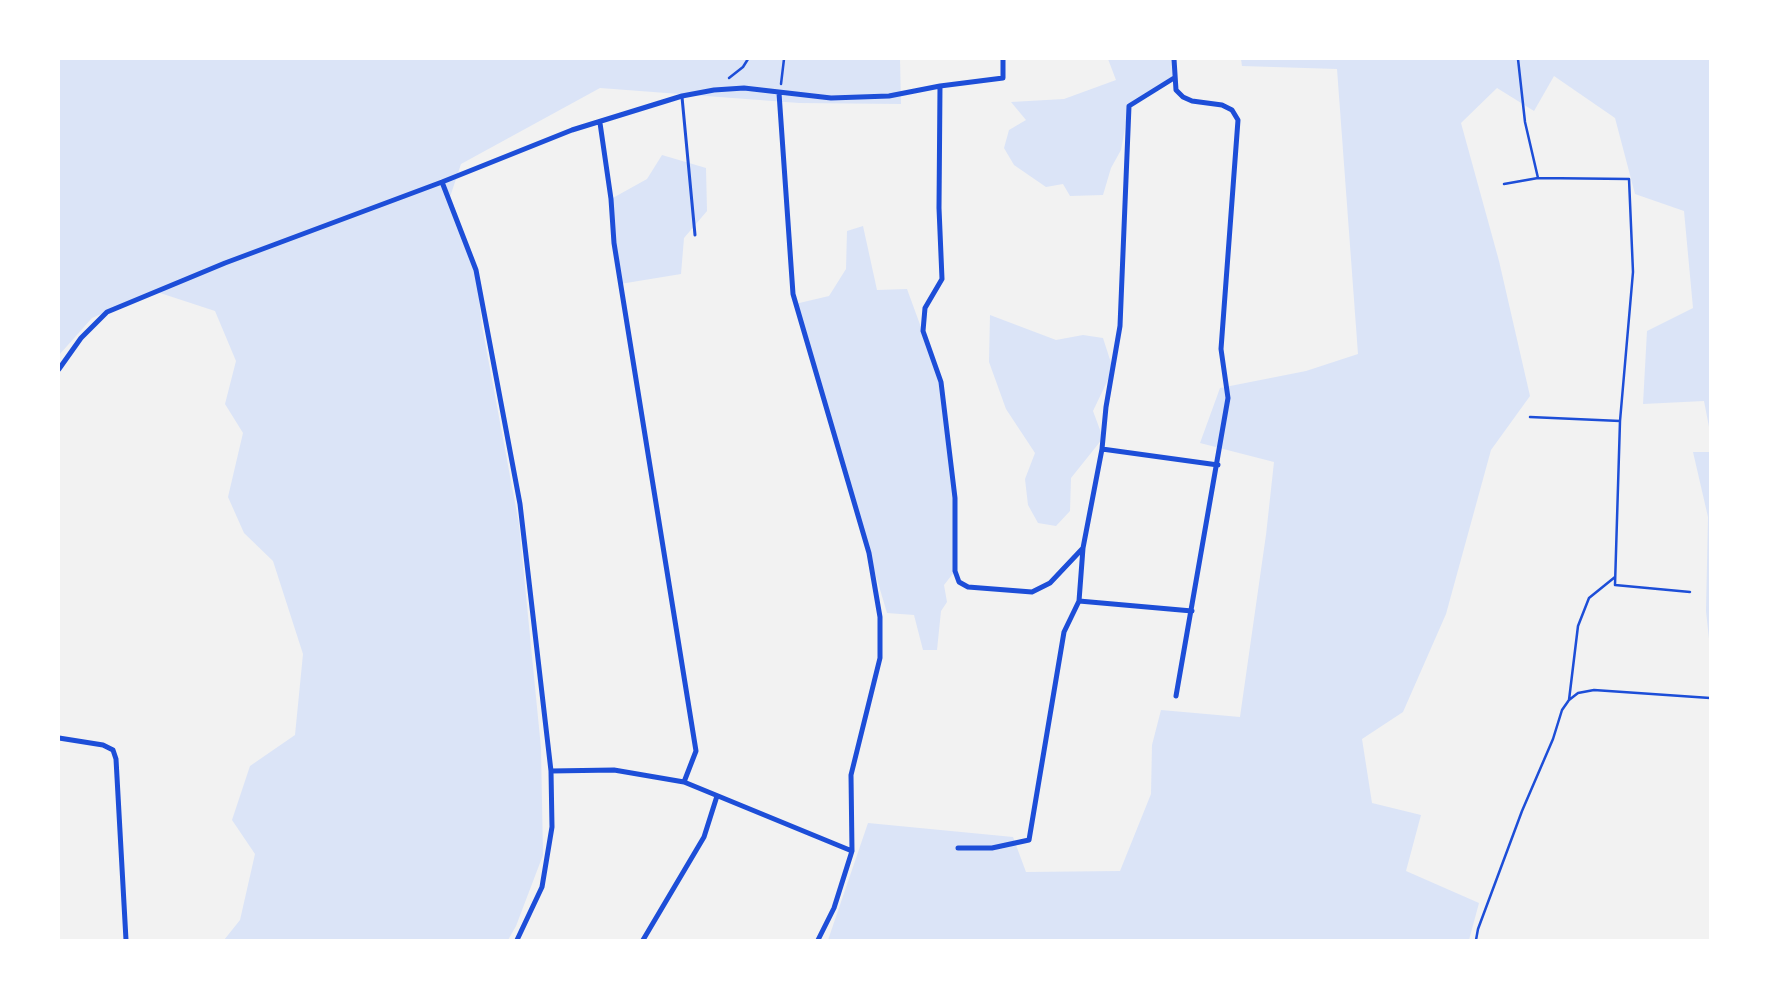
<!DOCTYPE html>
<style>
body{margin:0}
#map{position:relative;width:1769px;height:999px;overflow:hidden;background:#f2f2f2;font-family:"Work Sans",sans-serif}
canvas{display:block}
.frame{position:absolute;inset:0;border:60px solid #fff;pointer-events:none}
</style>
<div id="map">
<canvas width="1769" height="999"></canvas>
<div class="frame"></div>
</div>
<script>
const ctx = document.querySelector('canvas').getContext('2d');
ctx.lineJoin = 'round';
function fillPath(path, color) { ctx.fillStyle = color; ctx.fill(path, 'evenodd'); }
const toPath = rows => new Path2D(rows.map(r => 'M' + r).join(''));
function trace(path, color, width, dash) { ctx.strokeStyle = color; ctx.lineWidth = width; ctx.lineCap = dash ? 'butt' : 'round'; ctx.setLineDash(dash || []); ctx.stroke(path); }
fillPath(toPath([
 [59,59,900,59,901,104,799,103,600,88,461,164,449,200,476,270,482,326,519,524,541,748,543,855,516,926,508,940,224,940,240,920,255,854,232,820,250,766,295,735,303,654,273,561,244,533,228,497,243,433,225,404,236,361,215,311,154,291,92,318,59,355],
 [1108,59,1174,59,1174,78,1129,106,1121,150,1111,168,1103,195,1070,196,1063,184,1046,187,1014,165,1004,148,1009,130,1026,120,1011,102,1064,99,1116,80],
 [1241,59,1710,59,1710,432,1704,401,1643,404,1647,331,1693,308,1684,211,1635,194,1615,118,1554,76,1534,111,1497,88,1461,123,1499,261,1530,396,1491,450,1446,614,1403,712,1362,739,1372,803,1421,815,1406,871,1479,903,1469,940,828,940,868,823,1013,837,1026,872,1120,871,1151,794,1152,745,1161,710,1240,717,1266,535,1274,462,1200,443,1220,388,1306,371,1358,354,1337,69,1242,66],
 [662,155,706,168,707,211,684,238,681,274,620,284,611,199,647,179],
 [863,226,877,290,907,289,941,382,955,498,955,571,944,585,947,602,941,611,937,650,923,650,914,615,887,613,795,304,829,296,846,269,847,231],
 [990,315,1056,340,1083,335,1103,338,1113,369,1093,411,1103,438,1071,478,1070,511,1056,526,1038,523,1028,505,1025,479,1035,453,1006,409,989,362],
 [1693,452,1710,452,1710,648,1706,611,1708,517]
]), '#dbe4f7');
trace(toPath([
 [1518,59,1525,122,1538,178],
 [729,78,743,67,748,59],
 [781,84,784,59],
 [1504,184,1538,178,1629,179,1633,272,1620,421,1530,417],
 [1620,421,1615,585,1690,592],
 [1569,700,1578,626,1589,598,1615,577],
 [1476,940,1478,929,1522,811,1553,739,1562,710,1569,700,1578,693,1594,690,1710,698]
]), '#1d4ed8', 2.5);
trace(toPath([
 [682,97,695,235]
]), '#1d4ed8', 3);
trace(toPath([
 [1174,59,1176,90,1183,97,1192,101,1222,105,1232,110,1238,120,1221,349,1228,398,1176,696],
 [940,86,939,208,942,279,925,308,923,331,941,382,955,498,955,571,959,582,968,587,1032,592,1050,583,1083,548],
 [779,93,793,294,869,553,880,617,880,658,851,775,852,851,834,908,818,940],
 [600,123,611,199,614,243,696,751,684,782,852,851],
 [442,182,476,270,520,504,551,771,614,770,684,782],
 [59,369,81,338,107,312,225,263,442,182,572,130,682,96,714,90,744,88,831,98,889,96,940,86,1003,78,1003,59],
 [1102,449,1218,465],
 [1079,601,1192,611],
 [59,738,103,745,113,750,116,759,126,940],
 [958,848,992,848,1029,840,1064,632,1079,601,1083,548,1102,449,1106,407,1120,326,1129,106,1174,78],
 [517,940,542,887,552,827,551,771],
 [643,940,704,837,717,796]
]), '#1d4ed8', 5);
</script>
